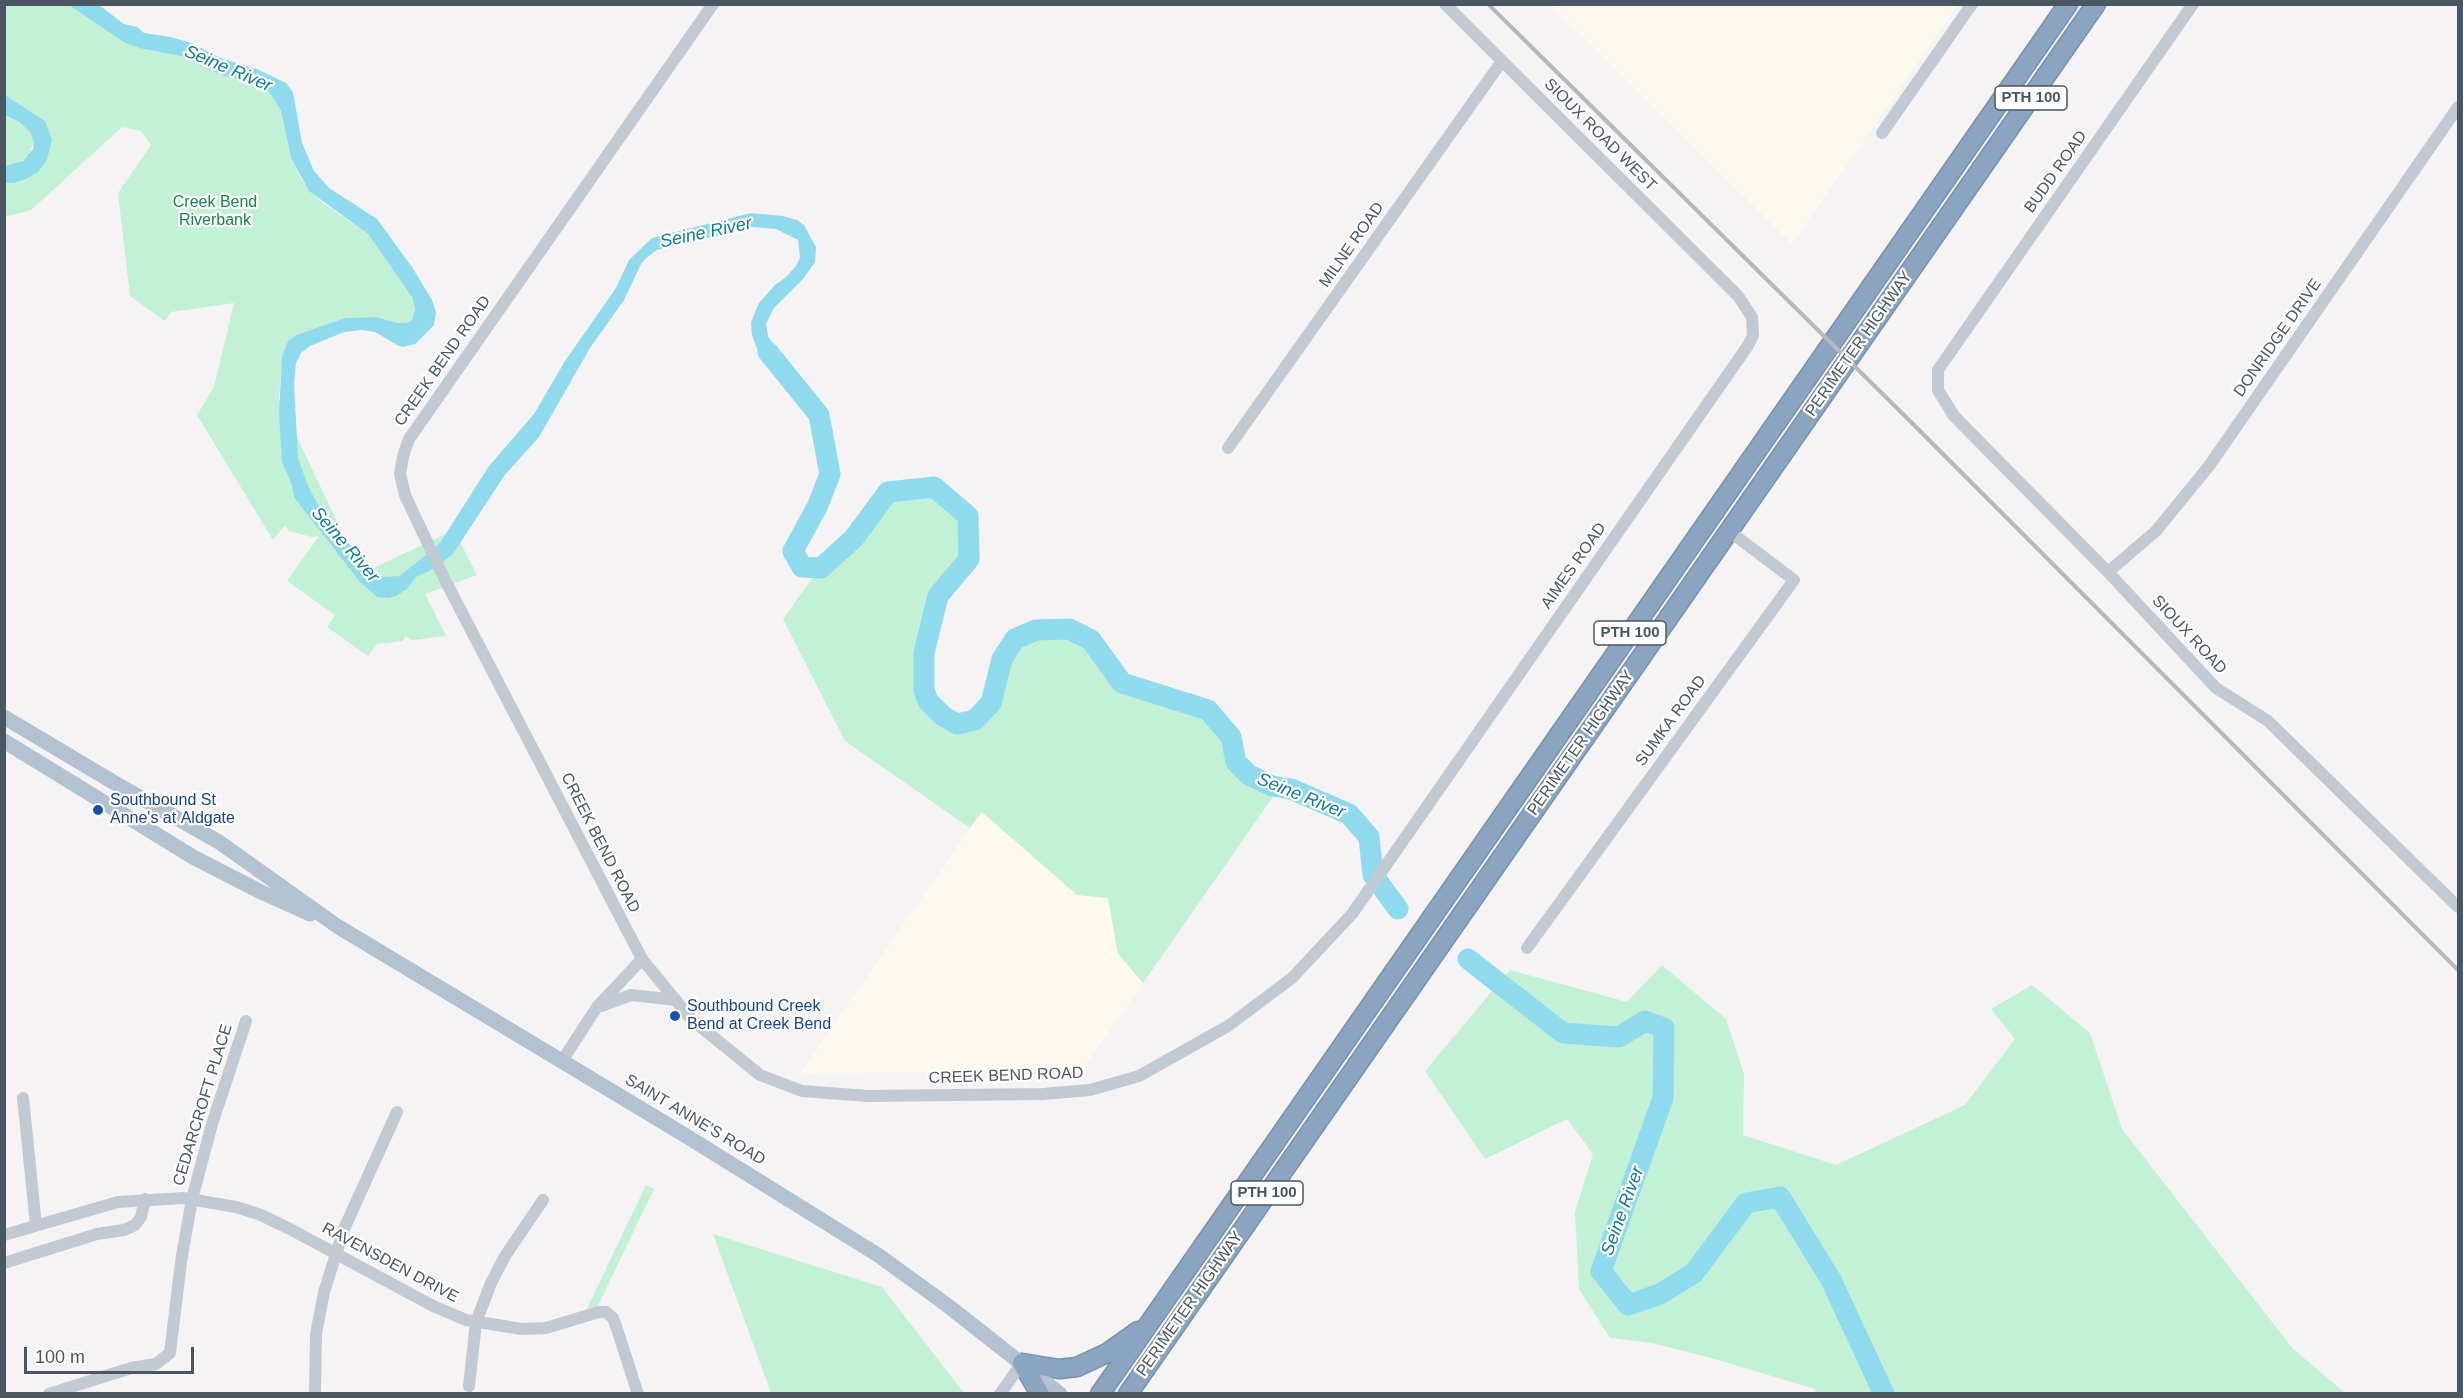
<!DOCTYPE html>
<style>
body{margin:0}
#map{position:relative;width:2463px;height:1398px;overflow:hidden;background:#f5f3f3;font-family:Helvetica,sans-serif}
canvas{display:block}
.frame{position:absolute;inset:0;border:6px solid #4a5661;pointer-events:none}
.scale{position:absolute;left:24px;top:1347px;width:170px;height:27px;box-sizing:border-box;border:3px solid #4a5661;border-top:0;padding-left:8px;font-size:18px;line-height:21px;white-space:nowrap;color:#4a5661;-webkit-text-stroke:4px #fff;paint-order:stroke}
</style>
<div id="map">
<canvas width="2463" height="1398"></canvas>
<div class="frame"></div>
<div class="scale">100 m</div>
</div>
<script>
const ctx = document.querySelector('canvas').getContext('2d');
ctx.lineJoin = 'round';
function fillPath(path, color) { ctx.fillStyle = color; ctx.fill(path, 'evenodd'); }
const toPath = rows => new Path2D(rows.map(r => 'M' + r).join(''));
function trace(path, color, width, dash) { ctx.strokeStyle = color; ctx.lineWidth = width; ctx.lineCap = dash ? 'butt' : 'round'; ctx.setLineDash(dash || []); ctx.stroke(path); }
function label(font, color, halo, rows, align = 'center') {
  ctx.font = font + ' Helvetica,sans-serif'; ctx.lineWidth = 4.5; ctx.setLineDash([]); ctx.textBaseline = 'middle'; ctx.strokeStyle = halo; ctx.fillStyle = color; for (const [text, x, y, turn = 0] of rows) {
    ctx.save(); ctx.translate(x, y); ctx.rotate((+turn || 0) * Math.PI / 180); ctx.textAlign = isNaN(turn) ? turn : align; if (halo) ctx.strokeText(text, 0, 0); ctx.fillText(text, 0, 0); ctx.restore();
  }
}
fillPath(toPath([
 [1550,5,1958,5,1792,244],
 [982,811,1077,895,1108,898,1118,954,1143,983,1081,1072,800,1073]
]), '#fdf9ef');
fillPath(toPath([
 [4,5,69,5,125,43,139,48,180,56,222,75,256,85,270,93,281,111,291,158,303,182,319,200,368,234,412,297,415,309,412,320,406,323,397,323,376,317,345,318,296,335,288,341,282,356,279,399,340,528,324,534,363,573,454,530,477,575,425,594,446,636,412,640,406,636,402,641,377,644,368,656,327,627,335,615,287,581,319,536,312,537,289,531,285,525,273,540,197,415,214,387,234,303,171,312,165,321,130,296,118,193,151,145,141,131,122,127,31,210,5,217,5,183,14,183,26,179,45,121,5,95],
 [4,115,19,122,30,132,34,142,28,156,17,164,5,166],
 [901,488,918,489,963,502,969,512,973,525,971,547,941,592,925,675,926,691,944,717,959,723,972,723,983,712,991,699,1004,658,1013,641,1024,634,1040,629,1072,629,1085,633,1094,640,1110,667,1135,686,1179,697,1197,704,1209,713,1222,728,1227,760,1241,779,1258,788,1277,791,1143,983,1118,954,1108,898,1077,895,982,812,970,828,845,741,783,619,818,570,832,563,845,549,869,508,878,499],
 [1662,965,1726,1019,1744,1074,1743,1135,1836,1165,1965,1105,2015,1039,1991,1009,2032,985,2090,1033,2122,1129,2293,1349,2345,1393,1816,1393,1815,1389,1715,1359,1652,1343,1610,1338,1579,1289,1575,1212,1593,1154,1567,1119,1485,1159,1425,1071,1510,970,1627,1002],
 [646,1185,654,1189,594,1314,583,1317],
 [713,1234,882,1287,964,1393,771,1393]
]), '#c3f1d5');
fillPath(toPath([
 [69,5,99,5,124,24,137,27,144,33,171,37,191,43,223,59,257,69,286,83,293,92,302,143,314,171,329,188,377,219,412,267,432,300,436,312,434,325,415,344,403,347,397,345,375,332,362,330,344,332,310,346,301,353,296,363,294,383,298,458,308,486,317,503,338,528,359,558,381,577,400,576,440,543,489,466,534,414,565,361,616,288,629,260,652,238,751,213,783,216,797,220,804,225,816,247,815,262,803,279,774,308,766,324,768,336,774,346,791,366,782,379,770,367,758,351,752,335,751,322,759,303,775,285,786,277,796,266,800,258,798,240,776,229,752,227,657,250,646,258,641,264,624,300,590,348,539,437,504,476,453,554,433,569,416,577,407,589,396,596,388,598,377,597,360,582,294,497,292,485,282,462,279,414,282,356,288,341,296,335,345,318,376,317,397,323,406,323,412,320,415,309,412,297,368,234,309,191,291,158,281,111,270,93,256,85,222,75,180,56,139,48,125,43],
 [5,95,45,121,52,139,47,160,38,172,26,179,14,183,5,183,5,166,23,161,33,149,34,142,30,132,19,122,5,115]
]), '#90daee');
trace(toPath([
 [768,352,819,415,830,474,818,505,793,551,802,567,821,568,854,538,888,492,934,487,968,516,969,559,938,596,924,653,924,690,928,701,943,716,957,724,975,720,991,703,1002,659,1015,639,1036,630,1069,629,1091,640,1122,683,1208,710,1231,737,1236,762,1249,775,1272,786,1291,789,1349,814,1369,837,1373,875,1398,909],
 [1468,959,1563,1033,1619,1037,1645,1021,1664,1028,1663,1098,1601,1271,1628,1305,1660,1294,1694,1273,1746,1203,1780,1197,1831,1280,1884,1394]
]), '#90daee', 21);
const highway = toPath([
 [1022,1363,1059,1369,1077,1367,1107,1353,1138,1331],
 [1022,1363,1040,1394],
 [1100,1394,2068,4],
 [1128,1394,2096,4]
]);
trace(highway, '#7690ad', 21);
trace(toPath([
 [713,4,409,439,403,456,400,474,405,495,445,580,642,959,691,1019,760,1075,802,1091,868,1096,1043,1094,1090,1090,1139,1076,1228,1026,1292,978,1352,914,1747,347,1753,336,1752,317,1738,296,1445,4],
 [2193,4,1938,370,1938,390,1954,416,2108,572,2216,688,2268,721,2458,907],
 [1882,133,1972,4],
 [1228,448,1502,61],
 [2108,572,2156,531,2209,466,2458,107],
 [1527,948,1794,580,1729,531],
 [601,1006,631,995,676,1000],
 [562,1061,597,1007,642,959],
 [23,1098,36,1225],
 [4,1235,118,1202,183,1198,236,1207,261,1215,290,1229,433,1306,466,1320,522,1329,546,1328,599,1312,606,1312,613,1318,616,1326,638,1394],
 [4,1263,97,1234,124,1230,135,1225,141,1217,145,1199],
 [469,1386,476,1322,491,1283,505,1256,543,1200],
 [49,1394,131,1368,156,1364,170,1353,181,1262,192,1199,212,1124,246,1021],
 [315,1394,316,1334,324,1292,344,1229,397,1112],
 [1000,1394,1022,1363]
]), '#c1cad2', 12);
trace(toPath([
 [4,717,113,782,219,842,337,926,683,1134,878,1255,947,1305,1060,1394],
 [4,741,193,857,261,892,310,914]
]), '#b3c2d1', 15);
trace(highway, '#8ba5c1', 18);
trace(toPath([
 [1488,4,1913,424,2458,970]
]), '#b5b8bd', 4);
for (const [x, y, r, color] of [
 [98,810,6,"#1a4fb4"],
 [675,1016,6,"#1a4fb4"]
]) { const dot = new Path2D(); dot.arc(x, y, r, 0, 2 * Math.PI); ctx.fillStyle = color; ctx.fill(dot); trace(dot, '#fff', 2); }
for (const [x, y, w] of [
 [2031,98,72],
 [1630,633,72],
 [1267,1193,72]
]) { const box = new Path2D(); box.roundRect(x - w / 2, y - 12, w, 24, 4.5); ctx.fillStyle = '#fff'; ctx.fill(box); trace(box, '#4a5661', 1.5); }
label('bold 15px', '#4a5661', null, [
 ["PTH 100",2031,98],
 ["PTH 100",1630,633],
 ["PTH 100",1267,1193]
]);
label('16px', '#4a5661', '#fff', [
 ["SIOUX ROAD WEST",1600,135,45],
 ["BUDD ROAD",2056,172,-55],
 ["MILNE ROAD",1352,245,-55],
 ["DONRIDGE DRIVE",2278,338,-55],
 ["PERIMETER HIGHWAY",1859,344,-55],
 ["CREEK BEND ROAD",443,361,-55],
 ["AIMES ROAD",1574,566,-55],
 ["SIOUX ROAD",2189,635,47],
 ["SUMKA ROAD",1671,721,-54],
 ["PERIMETER HIGHWAY",1581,743,-55],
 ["CREEK BEND ROAD",600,843,63],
 ["CREEK BEND ROAD",1006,1076,-2],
 ["CEDARCROFT PLACE",203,1105,-73],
 ["SAINT ANNE'S ROAD",695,1120,31],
 ["RAVENSDEN DRIVE",390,1263,28],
 ["PERIMETER HIGHWAY",1190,1304,-55]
]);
label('16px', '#17864f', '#fff', [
 ["Creek Bend",215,203],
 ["Riverbank",215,221]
]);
label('16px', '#164399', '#fff', [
 ["Southbound St",110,801],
 ["Anne's at Aldgate",110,819],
 ["Southbound Creek",687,1007],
 ["Bend at Creek Bend",687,1025]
], 'left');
label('italic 18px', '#0c7c9b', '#fff', [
 ["Seine River",228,69,23],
 ["Seine River",706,233,-12],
 ["Seine River",345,545,49],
 ["Seine River",1301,796,22],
 ["Seine River",1623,1211,-70]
]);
</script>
